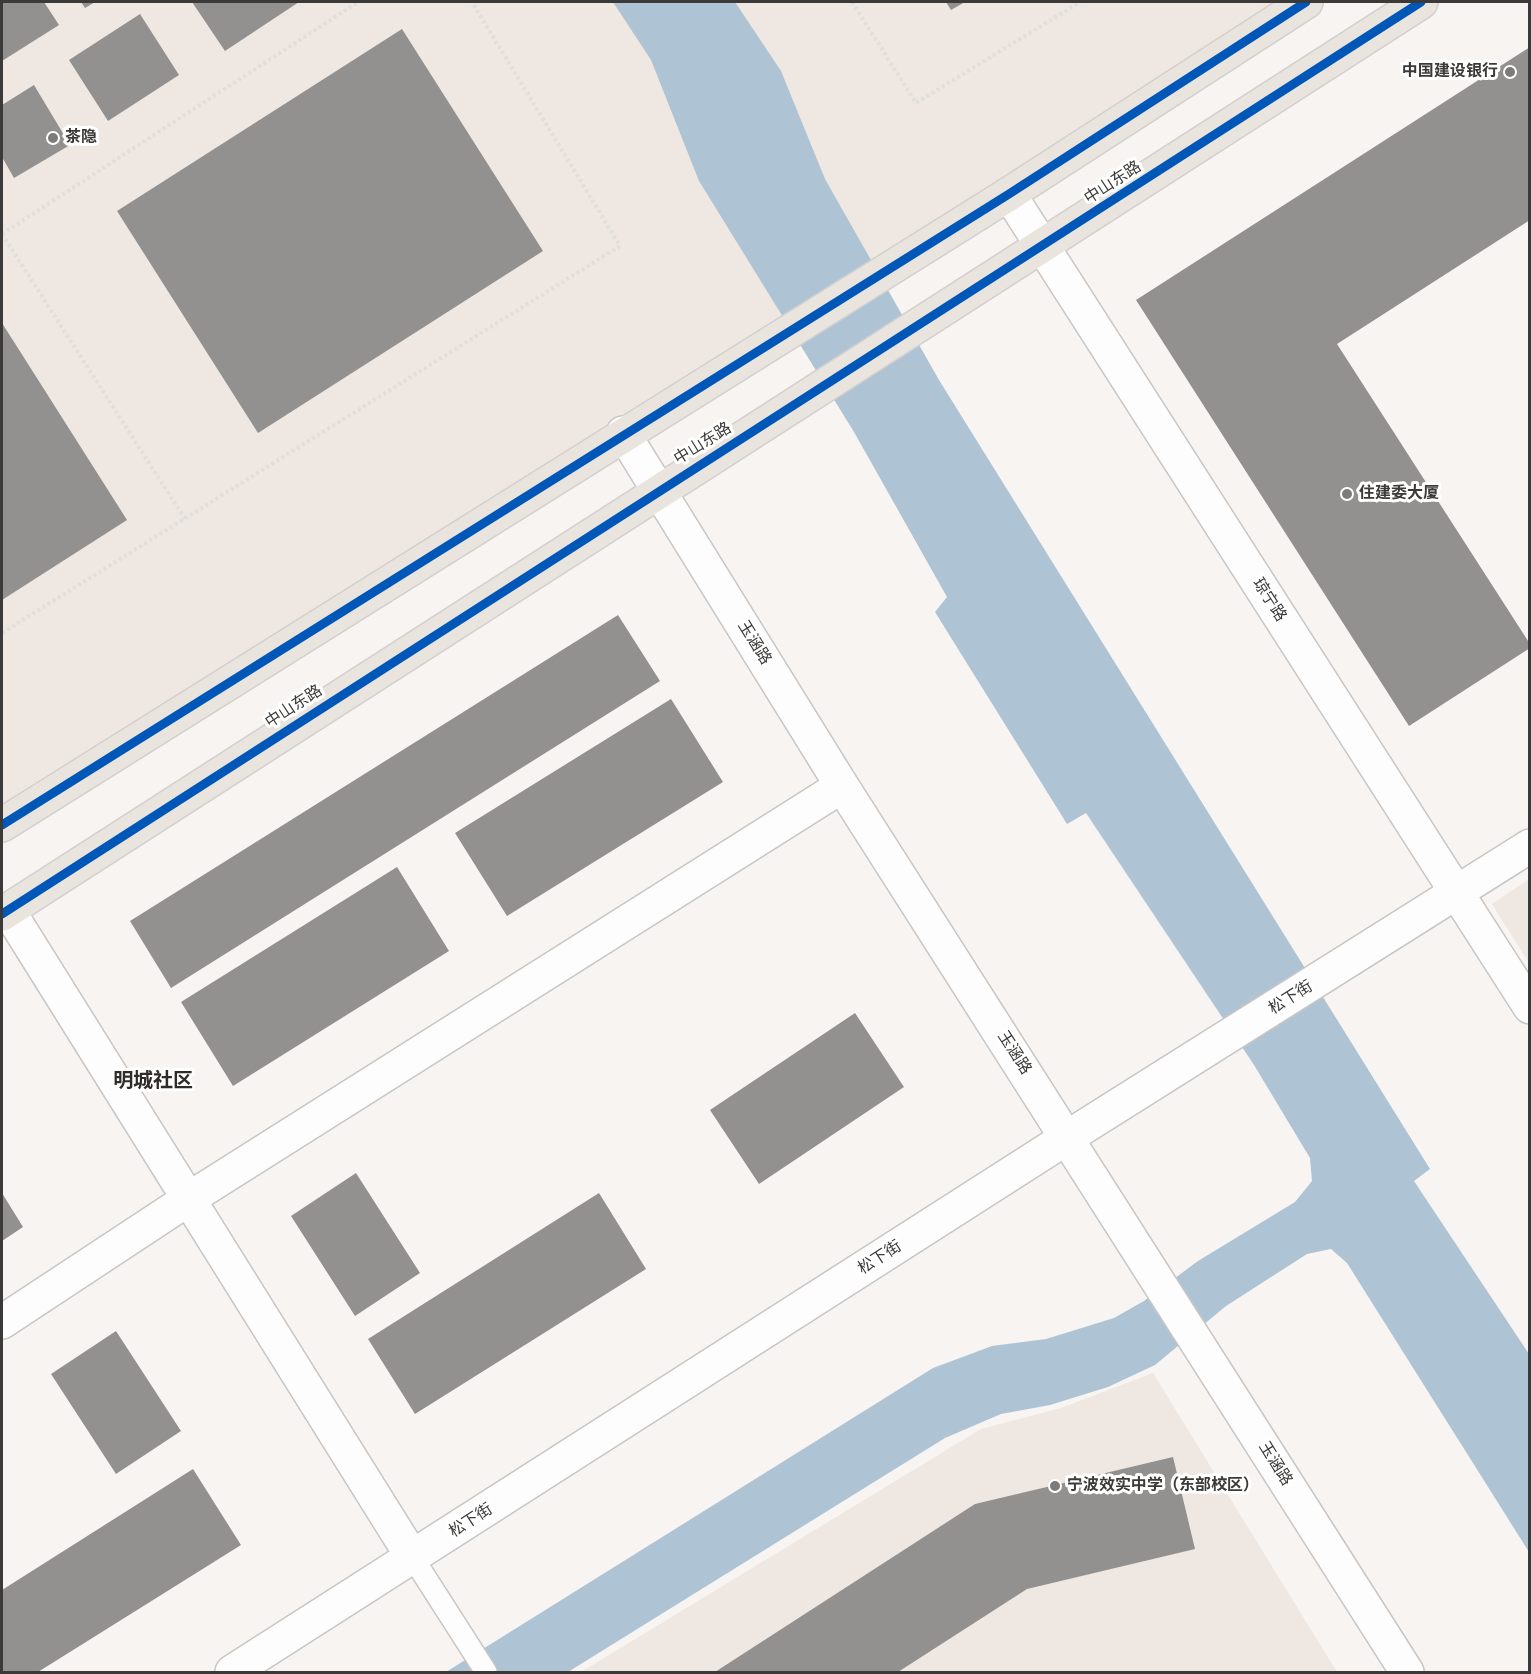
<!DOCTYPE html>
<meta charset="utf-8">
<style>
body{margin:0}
#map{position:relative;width:1531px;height:1674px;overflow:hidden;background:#f7f4f2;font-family:"Varela Round",sans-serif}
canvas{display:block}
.frame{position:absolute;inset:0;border:3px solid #3b3a38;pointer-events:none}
</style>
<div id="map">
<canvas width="1531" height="1674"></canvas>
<div class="frame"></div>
</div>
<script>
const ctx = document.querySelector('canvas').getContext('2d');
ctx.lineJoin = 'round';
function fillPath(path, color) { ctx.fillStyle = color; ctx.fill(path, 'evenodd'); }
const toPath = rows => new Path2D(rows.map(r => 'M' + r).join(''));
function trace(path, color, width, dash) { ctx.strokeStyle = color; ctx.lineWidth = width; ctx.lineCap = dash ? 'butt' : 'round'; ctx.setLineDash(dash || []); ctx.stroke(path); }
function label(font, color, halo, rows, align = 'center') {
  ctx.font = font + ' "Varela Round","Noto Sans SC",sans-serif'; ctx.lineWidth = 6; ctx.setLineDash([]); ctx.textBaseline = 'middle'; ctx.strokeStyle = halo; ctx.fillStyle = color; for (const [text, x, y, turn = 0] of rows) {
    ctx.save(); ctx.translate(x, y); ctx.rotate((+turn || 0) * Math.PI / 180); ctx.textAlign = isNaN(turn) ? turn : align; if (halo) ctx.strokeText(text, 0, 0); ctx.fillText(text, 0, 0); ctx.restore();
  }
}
fillPath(toPath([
 [2,2,1306,2,2,825],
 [1529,879,1529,963,1492,904],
 [1153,1373,1337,1672,581,1672,981,1429,1061,1408]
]), '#efe7e1');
fillPath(toPath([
 [613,2,735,2,781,71,825,179,939,380,1430,1169,1414,1181,1529,1354,1529,1552,1347,1263,1331,1249,1307,1254,1226,1306,1155,1365,1108,1387,1050,1405,1001,1414,945,1438,568,1672,446,1672,933,1368,992,1346,1046,1339,1114,1318,1144,1301,1198,1261,1295,1202,1312,1181,1310,1158,1254,1065,1086,813,1067,824,935,612,947,597,854,432,699,181,651,60]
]), '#aec4d5');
fillPath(toPath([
 [2,2,44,2,59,25,2,61],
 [81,2,95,2,85,8],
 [192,2,299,2,225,51],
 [946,2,965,2,951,10],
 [140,14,179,75,108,121,69,60],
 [402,29,543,251,258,433,117,211],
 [1530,47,1530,220,1337,344,1530,644,1530,648,1409,726,1136,300],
 [34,85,70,145,14,178,2,157,2,105],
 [2,323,127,520,2,600],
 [618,615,660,681,171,988,130,921],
 [671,699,723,782,507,916,455,833],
 [397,867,449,951,233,1086,181,1002],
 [855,1013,904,1087,759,1184,710,1110],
 [356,1173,420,1273,355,1316,291,1216],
 [2,1193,23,1227,2,1241],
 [599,1193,646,1269,415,1414,368,1339],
 [116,1331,181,1431,116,1474,51,1374],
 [1173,1457,1195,1549,1027,1589,898,1672,715,1672,975,1504],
 [193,1469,241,1545,38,1672,2,1672,2,1590]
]), '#939190');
const lane = toPath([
 [413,1558,486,1672]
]);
const street = toPath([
 [1009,194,1530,1007],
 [623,433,842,786,1407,1672],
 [8,910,413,1558],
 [2,1322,187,1200,842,786]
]);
const secondary = toPath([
 [232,1672,1068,1137,1530,846]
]);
const primary = toPath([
 [2,825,1009,194,1306,2],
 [2,914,1421,2]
]);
trace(lane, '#c8c6c5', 24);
trace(street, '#c8c6c5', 36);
trace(secondary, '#c8c6c5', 36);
trace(primary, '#d1d0cf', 36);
trace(toPath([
 [852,2,916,103,1080,2],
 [2,234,358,2],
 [2,234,185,519],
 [2,633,620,246,472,2]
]), '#dfdfde', 4, [3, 3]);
trace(lane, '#fefdfd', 21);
trace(street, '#fefdfd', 33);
trace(secondary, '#fefdfd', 33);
trace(primary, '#eae4de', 33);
trace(toPath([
 [2,825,1009,194,1306,2],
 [2,914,1421,2]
]), '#0057b8', 9);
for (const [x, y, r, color] of [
 [1510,72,6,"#7d7b79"],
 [53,138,6,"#7d7b79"],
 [1347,494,6,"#7d7b79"],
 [1055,1486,6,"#7d7b79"]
]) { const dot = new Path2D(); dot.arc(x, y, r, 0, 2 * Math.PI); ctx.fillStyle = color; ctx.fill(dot); trace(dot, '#fff', 2); }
label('bold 16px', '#3b3a38', '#fff', [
 ["中国建设银行",1498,72,"right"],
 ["茶隐",65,138],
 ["住建委大厦",1359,494],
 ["宁波效实中学（东部校区）",1067,1486]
], 'left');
label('16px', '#3b3a38', '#fff', [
 ["中山东路",1113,183,-33],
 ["中山东路",703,444,-32],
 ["琼宁路",1269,600,57],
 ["玉涵路",754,643,58],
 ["中山东路",294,707,-33],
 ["松下街",1291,998,-32],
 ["玉涵路",1014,1053,57],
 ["松下街",880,1258,-33],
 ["玉涵路",1275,1464,58],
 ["松下街",471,1521,-33]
]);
label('bold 20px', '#2f2c28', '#fff', [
 ["明城社区",153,1082]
]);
</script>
